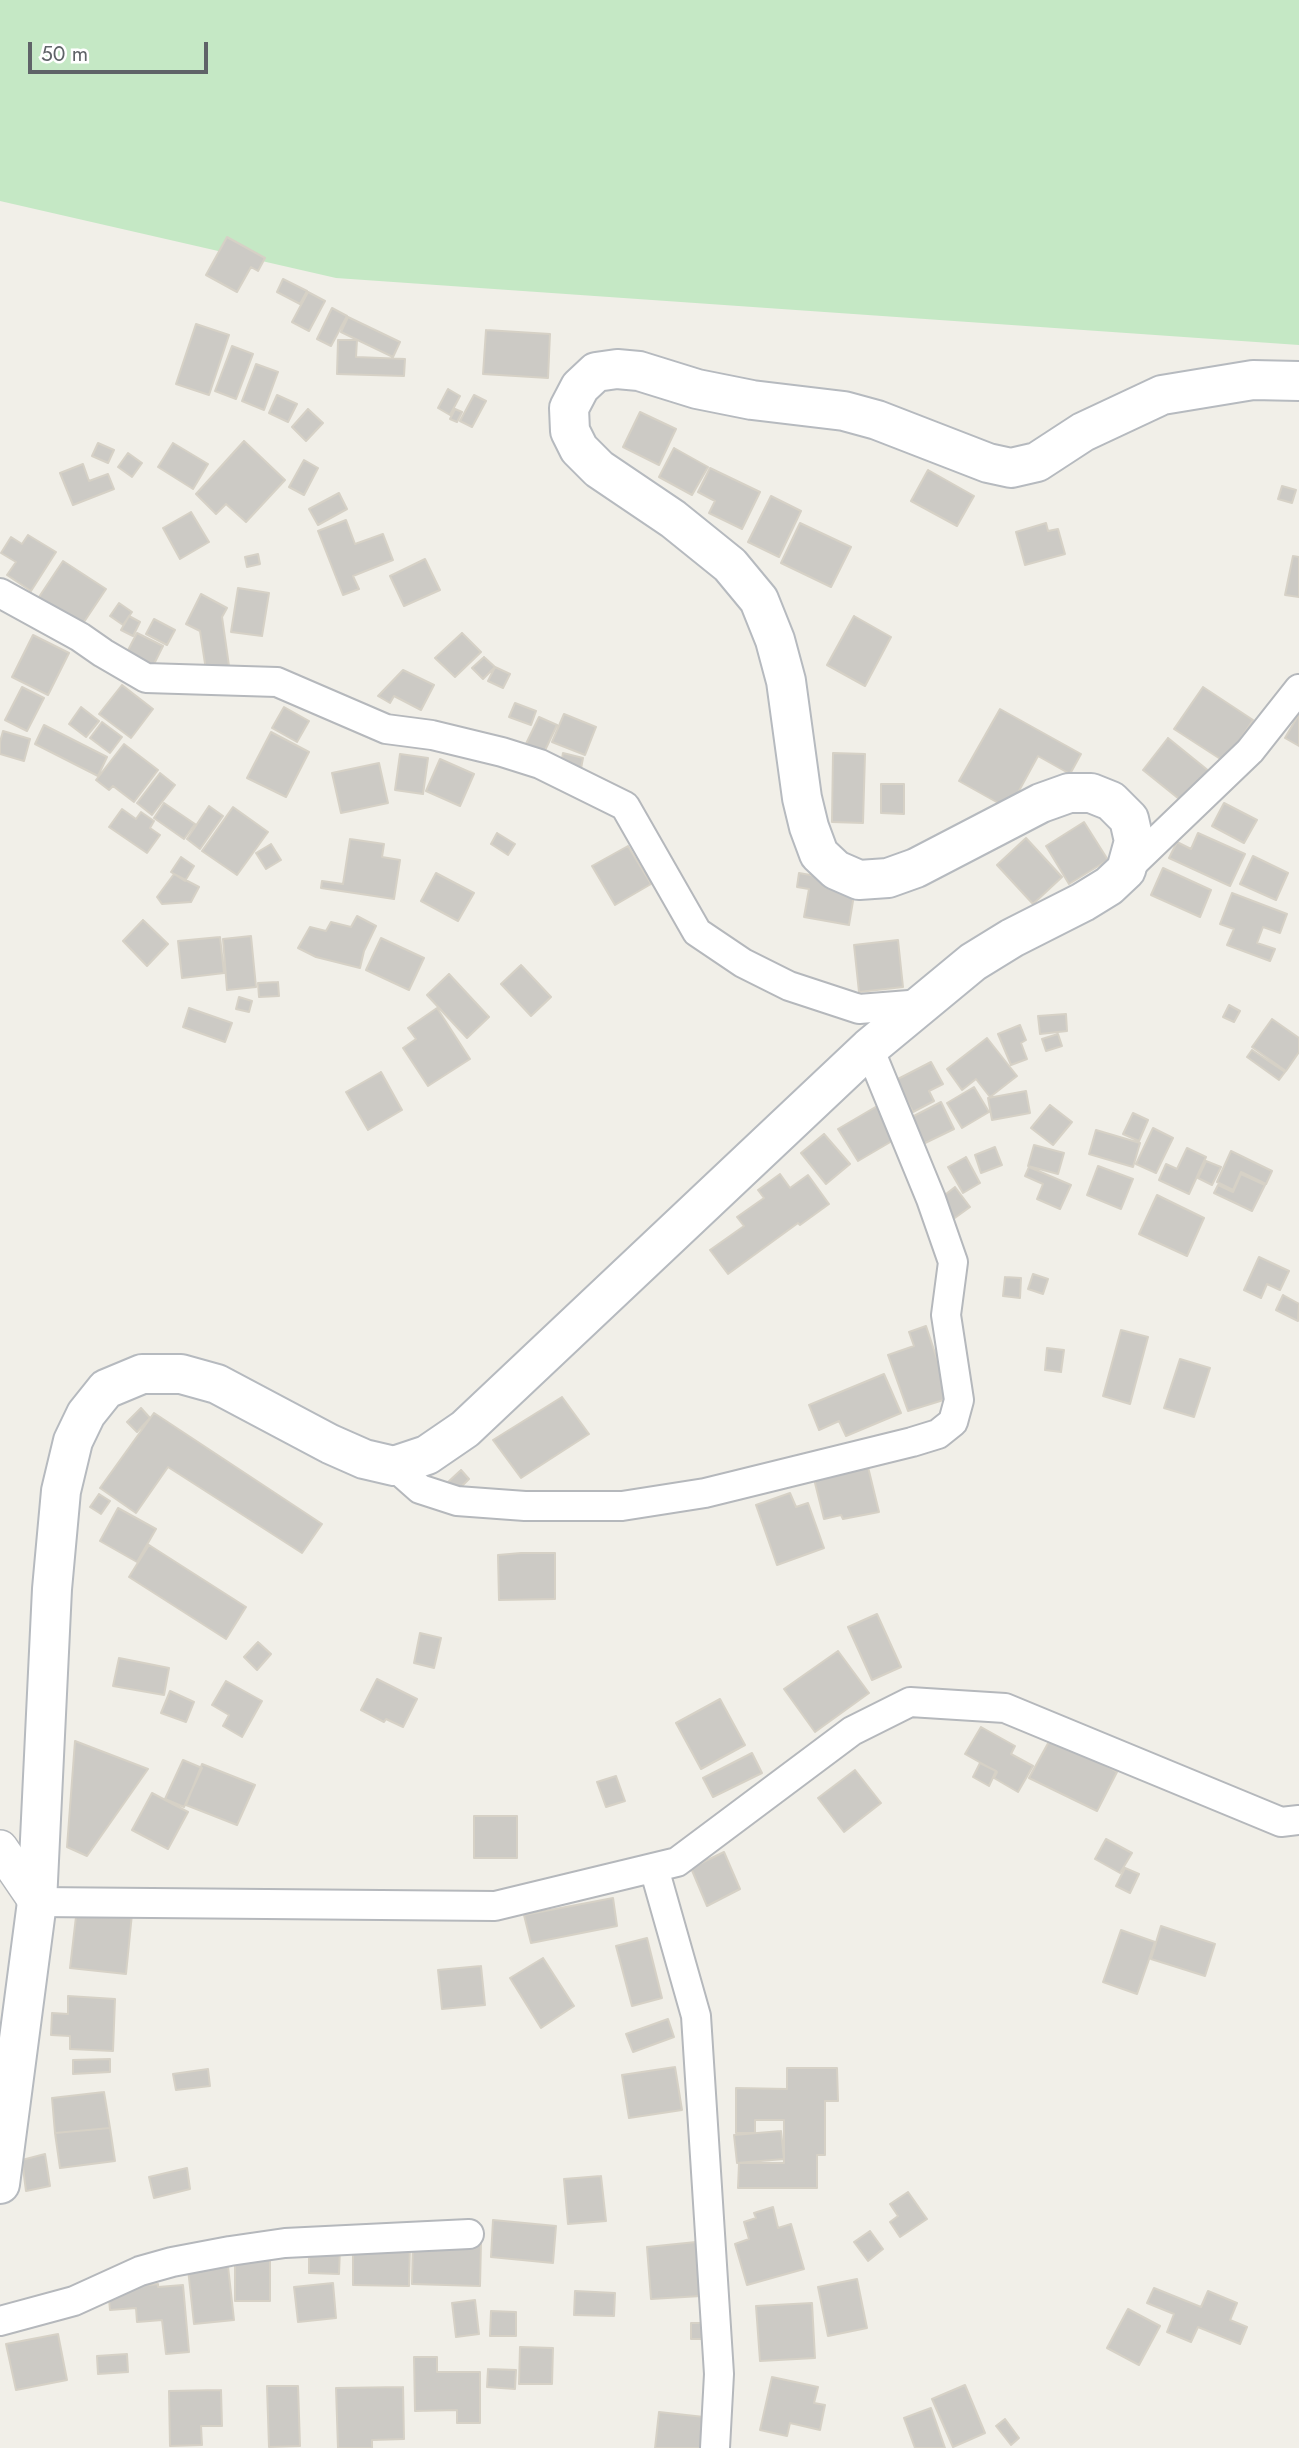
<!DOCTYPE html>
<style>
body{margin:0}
#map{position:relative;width:1299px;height:2448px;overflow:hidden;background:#f1efe8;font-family:Jost,sans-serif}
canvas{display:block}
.scale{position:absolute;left:28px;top:42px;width:180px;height:32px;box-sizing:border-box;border:4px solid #5f6368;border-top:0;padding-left:9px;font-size:21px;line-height:24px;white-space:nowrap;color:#5f6368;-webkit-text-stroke:5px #fff;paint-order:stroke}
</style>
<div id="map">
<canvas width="1299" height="2448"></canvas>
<div class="scale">50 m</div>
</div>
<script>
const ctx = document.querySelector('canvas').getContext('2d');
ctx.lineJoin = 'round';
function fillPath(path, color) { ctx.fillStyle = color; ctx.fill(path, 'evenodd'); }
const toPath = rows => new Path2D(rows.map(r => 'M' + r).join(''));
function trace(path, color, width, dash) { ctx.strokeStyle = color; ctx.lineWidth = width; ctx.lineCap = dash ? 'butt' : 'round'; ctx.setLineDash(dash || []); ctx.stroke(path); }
fillPath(toPath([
 [0,0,1299,0,1299,345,336,278,0,201]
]), '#c5e8c5');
const building = toPath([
 [227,237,265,258,258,271,251,267,237,292,206,275,227,237],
 [283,279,307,291,300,304,277,292,283,279],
 [308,292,325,301,309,331,292,322,308,292],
 [332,308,347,316,331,346,317,339,332,308],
 [348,317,400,342,393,357,341,332,348,317],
 [196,324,229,335,209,395,176,384,196,324],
 [486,330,550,334,548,378,483,374,486,330],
 [338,340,357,340,356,357,405,359,404,376,337,374,338,340],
 [232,346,253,354,236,399,215,391,232,346],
 [256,364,278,372,264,410,242,401,256,364],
 [448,389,460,396,450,415,438,408,448,389],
 [277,395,297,404,288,422,269,413,277,395],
 [474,395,486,401,472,427,460,421,474,395],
 [308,409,323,423,306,441,292,427,308,409],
 [455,409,462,412,457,422,450,419,455,409],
 [640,412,676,429,659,465,623,447,640,412],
 [244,441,285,480,246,522,226,504,216,514,196,494,244,441],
 [98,443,114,450,108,463,92,456,98,443],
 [173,443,208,464,193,489,158,467,173,443],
 [674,448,708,467,692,495,659,477,674,448],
 [128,453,142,463,132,477,118,467,128,453],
 [304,460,318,468,304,495,289,487,304,460],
 [83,464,89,481,108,474,114,489,73,505,60,473,83,464],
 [710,468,760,492,742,529,709,513,715,501,698,492,710,468],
 [928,470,974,496,957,526,911,501,928,470],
 [1282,486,1296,490,1292,503,1278,499,1282,486],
 [339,493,347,509,318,525,309,509,339,493],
 [771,496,801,511,779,557,748,542,771,496],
 [191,512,209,542,180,559,163,528,191,512],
 [346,520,355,544,383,534,393,560,353,576,359,589,343,595,318,531,346,520],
 [800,523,851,547,831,587,781,563,800,523],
 [1046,523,1048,531,1058,529,1065,554,1025,565,1016,532,1046,523],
 [28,535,56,552,31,591,7,575,16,562,1,553,11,537,22,544,28,535],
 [258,554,260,564,247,567,245,557,258,554],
 [1293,556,1299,557,1299,597,1285,595,1293,556],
 [425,559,440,590,404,606,390,576,425,559],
 [63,561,106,589,80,628,37,600,63,561],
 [238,588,269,593,262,636,231,632,238,588],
 [201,594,227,608,222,617,229,666,206,670,200,631,186,624,201,594],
 [119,603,132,612,123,625,110,616,119,603],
 [129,616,140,622,133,636,121,630,129,616],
 [854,616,891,637,865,686,827,665,854,616],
 [154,619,175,630,167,645,146,634,154,619],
 [137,633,163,646,151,670,125,656,137,633],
 [462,633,481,652,455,677,435,658,462,633],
 [33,635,69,653,48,695,12,677,33,635],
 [484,657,495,667,483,679,472,668,484,657],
 [495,667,510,674,503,688,488,681,495,667],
 [403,670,434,685,421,710,394,696,390,703,378,696,403,670],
 [122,685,153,709,131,738,99,714,122,685],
 [22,687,44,698,27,731,5,720,22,687],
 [1203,687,1253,720,1225,762,1174,729,1203,687],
 [515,703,536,711,531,725,509,717,515,703],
 [81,707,99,721,86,737,69,724,81,707],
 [284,707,309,721,297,742,272,728,284,707],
 [1000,709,1081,754,1070,774,1038,756,1009,809,959,781,1000,709],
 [564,714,596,727,585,755,552,742,564,714],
 [1299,714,1299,746,1285,738,1299,714],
 [539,717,557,725,540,761,522,752,539,717],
 [102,722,122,737,110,753,90,738,102,722],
 [44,725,107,757,98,776,35,744,44,725],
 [3,731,30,739,24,761,0,754,0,742,3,731],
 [271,732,309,752,286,797,247,778,271,732],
 [1168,738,1215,776,1189,807,1143,770,1168,738],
 [124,744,158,770,134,802,113,786,109,790,96,780,124,744],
 [563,753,583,758,580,774,560,769,563,753],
 [833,753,865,754,863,823,832,822,833,753],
 [400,754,428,758,423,794,395,790,400,754],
 [440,759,474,774,460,806,426,791,440,759],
 [379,763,388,803,341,813,332,773,379,763],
 [160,773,175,785,152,815,137,803,160,773],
 [881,784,904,784,904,814,881,813,881,784],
 [164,803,195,824,184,839,154,818,164,803],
 [1224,803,1257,820,1244,843,1212,826,1224,803],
 [209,806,223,816,200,849,187,839,209,806],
 [233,807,268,832,237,875,202,851,233,807],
 [122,809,136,819,141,812,154,821,150,828,160,835,147,853,109,827,122,809],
 [1084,822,1108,860,1069,884,1046,846,1084,822],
 [497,833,515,844,508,855,491,844,497,833],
 [1198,833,1245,854,1230,886,1169,858,1177,842,1191,849,1198,833],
 [1026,838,1062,877,1033,904,997,865,1026,838],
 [350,839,384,844,382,857,400,860,394,899,321,888,322,881,343,884,350,839],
 [271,844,281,860,266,869,256,853,271,844],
 [628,846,651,884,615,905,592,866,628,846],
 [1253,856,1288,873,1276,900,1240,884,1253,856],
 [181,857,194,866,185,881,171,872,181,857],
 [1163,868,1211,890,1200,917,1151,895,1163,868],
 [436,873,474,893,458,921,421,901,436,873],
 [799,873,856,883,849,925,804,917,809,889,797,887,799,873],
 [174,874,199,887,191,902,162,904,157,897,174,874],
 [1232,893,1287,914,1280,933,1263,927,1257,943,1275,949,1270,961,1227,945,1234,929,1220,924,1232,893],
 [357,916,376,926,364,951,360,968,316,957,298,948,310,927,326,931,331,922,351,927,357,916],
 [143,920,168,944,147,966,123,941,143,920],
 [251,936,256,987,227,990,223,939,251,936],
 [220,937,224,973,182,978,178,941,220,937],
 [381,938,424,958,409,990,366,970,381,938],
 [898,940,903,987,859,992,854,945,898,940],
 [521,965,551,997,531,1016,501,984,521,965],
 [449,974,489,1017,467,1038,427,995,449,974],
 [278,982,279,996,259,997,258,983,278,982],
 [239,997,252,1001,249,1012,236,1009,239,997],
 [1229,1005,1240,1011,1234,1022,1223,1017,1229,1005],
 [189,1008,232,1023,225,1042,183,1027,189,1008],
 [437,1008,470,1059,428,1086,403,1048,416,1039,408,1028,437,1008],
 [1066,1014,1067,1031,1040,1034,1038,1016,1066,1014],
 [1272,1019,1299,1038,1299,1052,1286,1071,1252,1047,1272,1019],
 [1020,1025,1026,1040,1021,1043,1027,1059,1011,1065,998,1034,1020,1025],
 [1058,1034,1062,1046,1046,1051,1042,1039,1058,1034],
 [987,1038,1017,1076,990,1097,976,1079,962,1090,947,1069,987,1038],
 [1252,1050,1285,1072,1279,1080,1247,1057,1252,1050],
 [931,1062,943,1084,929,1091,934,1101,913,1112,896,1080,931,1062],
 [381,1072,402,1110,368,1130,346,1092,381,1072],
 [974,1087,989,1112,962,1128,947,1103,974,1087],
 [1026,1091,1030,1113,992,1120,988,1098,1026,1091],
 [884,1102,904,1134,858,1161,838,1129,884,1102],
 [941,1102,954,1129,923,1144,910,1118,941,1102],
 [1050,1105,1072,1122,1053,1145,1031,1128,1050,1105],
 [1133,1113,1148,1120,1139,1141,1123,1134,1133,1113],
 [1153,1128,1173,1138,1156,1173,1136,1164,1153,1128],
 [1096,1130,1140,1143,1133,1167,1089,1154,1096,1130],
 [824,1134,850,1164,826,1184,801,1153,824,1134],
 [1034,1145,1064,1153,1058,1174,1028,1166,1034,1145],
 [995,1147,1002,1165,981,1173,975,1155,995,1147],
 [1187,1148,1206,1157,1189,1194,1159,1180,1166,1164,1177,1169,1187,1148],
 [1231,1151,1272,1171,1266,1184,1241,1172,1233,1190,1217,1182,1231,1151],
 [966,1157,980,1183,963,1193,948,1167,966,1157],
 [1206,1161,1221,1167,1212,1185,1198,1178,1206,1161],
 [1098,1166,1133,1179,1121,1209,1087,1195,1098,1166],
 [1029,1167,1071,1185,1060,1209,1037,1199,1043,1184,1025,1176,1029,1167],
 [780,1174,790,1188,808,1175,829,1204,800,1225,798,1223,728,1274,710,1250,744,1226,737,1217,764,1198,758,1190,780,1174],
 [1241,1174,1265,1185,1252,1211,1214,1193,1218,1185,1233,1192,1241,1174],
 [955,1187,970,1207,952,1220,937,1201,955,1187],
 [1157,1195,1204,1218,1187,1256,1139,1234,1157,1195],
 [1259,1257,1289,1271,1280,1290,1267,1284,1261,1298,1244,1290,1259,1257],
 [1033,1274,1048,1279,1043,1294,1028,1289,1033,1274],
 [1005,1277,1021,1278,1020,1298,1003,1296,1005,1277],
 [1283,1295,1299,1304,1298,1321,1276,1310,1283,1295],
 [926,1326,950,1398,908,1411,888,1355,914,1346,909,1332,926,1326],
 [1121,1330,1148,1337,1130,1404,1103,1396,1121,1330],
 [1047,1348,1064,1350,1061,1372,1045,1370,1047,1348],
 [1180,1359,1210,1368,1194,1417,1164,1408,1180,1359],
 [884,1374,901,1413,846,1436,839,1421,819,1430,809,1405,884,1374],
 [562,1397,589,1434,521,1478,493,1440,562,1397],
 [141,1408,150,1418,137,1432,127,1422,141,1408],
 [154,1413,322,1524,302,1553,168,1467,136,1513,100,1488,154,1413],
 [868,1467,879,1512,843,1519,841,1515,824,1519,814,1479,868,1467],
 [461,1470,469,1479,456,1492,447,1483,461,1470],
 [790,1493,796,1507,808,1503,824,1548,777,1565,756,1505,790,1493],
 [99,1494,110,1501,101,1514,90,1507,99,1494],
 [118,1508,156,1529,137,1562,100,1541,118,1508],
 [149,1545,246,1607,226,1639,129,1577,149,1545],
 [521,1553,555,1553,555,1599,499,1600,498,1555,521,1553],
 [877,1614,901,1667,872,1680,848,1627,877,1614],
 [420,1633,441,1638,434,1668,414,1663,420,1633],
 [258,1642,271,1654,257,1670,244,1657,258,1642],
 [838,1651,869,1693,815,1732,784,1689,838,1651],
 [119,1658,169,1668,164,1695,113,1686,119,1658],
 [377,1679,417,1699,403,1727,386,1719,384,1722,361,1710,377,1679],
 [226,1681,262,1701,242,1737,223,1726,229,1715,212,1705,226,1681],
 [170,1691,194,1702,186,1722,161,1713,170,1691],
 [720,1699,745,1745,701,1769,676,1723,720,1699],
 [981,1727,1015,1746,1011,1754,1033,1766,1018,1792,994,1778,997,1772,965,1754,981,1727],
 [1052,1736,1117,1772,1097,1811,1029,1778,1052,1736],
 [75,1741,148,1769,87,1856,67,1847,75,1741],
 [752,1753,762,1773,713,1797,703,1778,752,1753],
 [183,1760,202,1768,184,1807,165,1799,183,1760],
 [980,1763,996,1771,989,1786,973,1777,980,1763],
 [202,1764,255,1785,237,1825,186,1805,202,1764],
 [855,1770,881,1803,844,1832,818,1798,855,1770],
 [616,1776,625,1801,606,1807,597,1782,616,1776],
 [152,1793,188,1812,168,1849,132,1830,152,1793],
 [474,1816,517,1816,517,1858,474,1858,474,1816],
 [1106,1839,1132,1853,1120,1873,1095,1859,1106,1839],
 [724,1852,740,1889,707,1906,691,1868,724,1852],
 [1125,1868,1139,1874,1130,1893,1116,1886,1125,1868],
 [613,1898,617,1926,531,1943,524,1915,613,1898],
 [77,1908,132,1914,126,1974,70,1968,77,1908],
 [1161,1926,1215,1944,1205,1976,1151,1959,1161,1926],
 [1121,1930,1155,1942,1137,1994,1103,1982,1121,1930],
 [647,1938,662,1998,632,2006,616,1946,647,1938],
 [543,1958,574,2006,541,2028,510,1978,543,1958],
 [481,1966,485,2005,442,2009,438,1970,481,1966],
 [68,1996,115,1999,113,2051,70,2049,70,2036,51,2035,52,2013,68,2014,68,1996],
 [668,2019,674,2037,633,2052,626,2034,668,2019],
 [110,2059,110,2072,73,2074,73,2060,110,2059],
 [675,2067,682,2110,629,2118,622,2075,675,2067],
 [787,2068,837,2068,838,2101,825,2101,825,2155,817,2155,817,2188,738,2188,739,2163,784,2163,784,2120,755,2120,755,2133,736,2133,736,2088,787,2089,787,2068],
 [208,2069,210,2086,176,2090,173,2074,208,2069],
 [104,2092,110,2128,55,2133,52,2098,104,2092],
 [110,2128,115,2161,60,2168,55,2133,110,2128],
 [781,2131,784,2159,737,2163,734,2135,781,2131],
 [45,2154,50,2186,26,2191,22,2160,45,2154],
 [187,2168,190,2189,154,2198,149,2177,187,2168],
 [601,2176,606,2221,568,2224,564,2179,601,2176],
 [908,2192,927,2219,900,2237,890,2222,898,2216,890,2204,908,2192],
 [773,2207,778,2228,791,2224,804,2269,747,2285,735,2244,749,2239,744,2222,756,2218,754,2213,773,2207],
 [493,2220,556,2226,553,2263,491,2257,493,2220],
 [870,2231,883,2249,868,2261,854,2242,870,2231],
 [413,2241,481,2242,480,2286,412,2284,413,2241],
 [353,2242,410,2243,409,2286,353,2285,353,2242],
 [696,2242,701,2296,651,2299,647,2247,696,2242],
 [309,2248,340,2249,339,2274,309,2273,309,2248],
 [235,2258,270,2258,270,2301,235,2301,235,2258],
 [228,2266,234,2320,194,2324,188,2269,228,2266],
 [857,2279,867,2328,828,2336,818,2287,857,2279],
 [333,2283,336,2318,298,2322,294,2287,333,2283],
 [158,2284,158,2287,183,2285,189,2352,166,2354,162,2320,137,2322,136,2308,110,2310,108,2289,158,2284],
 [1154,2288,1201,2307,1208,2291,1237,2303,1230,2320,1247,2327,1240,2344,1198,2327,1191,2342,1167,2332,1174,2314,1147,2303,1154,2288],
 [575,2291,615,2293,614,2316,574,2315,575,2291],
 [475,2300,479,2334,456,2337,452,2303,475,2300],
 [812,2303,815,2358,760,2361,756,2306,812,2303],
 [1128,2309,1160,2326,1139,2365,1107,2348,1128,2309],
 [491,2311,516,2312,516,2336,490,2336,491,2311],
 [691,2323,707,2323,707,2339,691,2339,691,2323],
 [58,2334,67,2380,16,2390,6,2344,58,2334],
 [520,2347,553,2348,552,2384,519,2384,520,2347],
 [127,2354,128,2372,98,2374,97,2356,127,2354],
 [414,2357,437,2357,437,2372,480,2372,480,2423,457,2423,457,2410,415,2411,414,2357],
 [488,2369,516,2370,515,2389,487,2387,488,2369],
 [772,2377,818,2387,814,2403,825,2405,820,2430,790,2423,787,2436,760,2430,772,2377],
 [965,2385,985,2433,953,2447,932,2399,965,2385],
 [267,2386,298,2386,300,2446,269,2447,267,2386],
 [403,2387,404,2439,372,2440,372,2448,338,2448,336,2388,403,2387],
 [221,2390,222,2426,201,2426,202,2445,170,2446,169,2391,221,2390],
 [931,2408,945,2448,915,2448,904,2418,931,2408],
 [659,2412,713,2418,709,2448,655,2448,659,2412],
 [1005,2419,1019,2438,1011,2445,996,2426,1005,2419]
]);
fillPath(building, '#cccac5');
trace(building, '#d6d1c6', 2);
const minor = toPath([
 [0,593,80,637,103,653,146,678,277,682,386,729,432,735,502,752,540,764,625,806,697,932,743,963,789,986,859,1009,922,1004],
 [1127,869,1250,751,1299,689],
 [394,1466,420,1489,457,1501,525,1506,622,1506,705,1493,912,1442,938,1434,953,1422,959,1400,946,1315,953,1262,931,1199,869,1048],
 [654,1868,696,2016,719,2374,715,2448],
 [37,1902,495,1906,677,1862,852,1731,910,1702,1005,1708,1281,1822,1299,1820],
 [0,2321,74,2301,140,2271,172,2262,230,2251,285,2243,469,2234]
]);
const tertiary = toPath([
 [0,1848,37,1902]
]);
const secondary = toPath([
 [0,2184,37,1902,52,1589,61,1491,73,1441,86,1414,106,1389,142,1374,181,1374,217,1384,330,1444,364,1459,394,1466,427,1455,465,1429,869,1048,973,962,1012,938,1083,902,1109,886,1126,870,1134,841,1129,819,1111,801,1091,793,1069,793,1041,803,916,868,888,878,859,880,836,870,819,854,809,827,802,798,786,681,775,640,759,600,730,565,673,519,599,469,579,449,570,431,569,408,580,387,596,372,617,369,639,371,697,389,752,400,844,411,877,420,988,463,1011,468,1037,462,1083,432,1162,395,1253,380,1299,381]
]);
trace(minor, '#b5b8bc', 32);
trace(tertiary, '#b5b8bc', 38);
trace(secondary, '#b6babf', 42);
trace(minor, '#fff', 28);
trace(tertiary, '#fff', 35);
trace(secondary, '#fff', 38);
</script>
